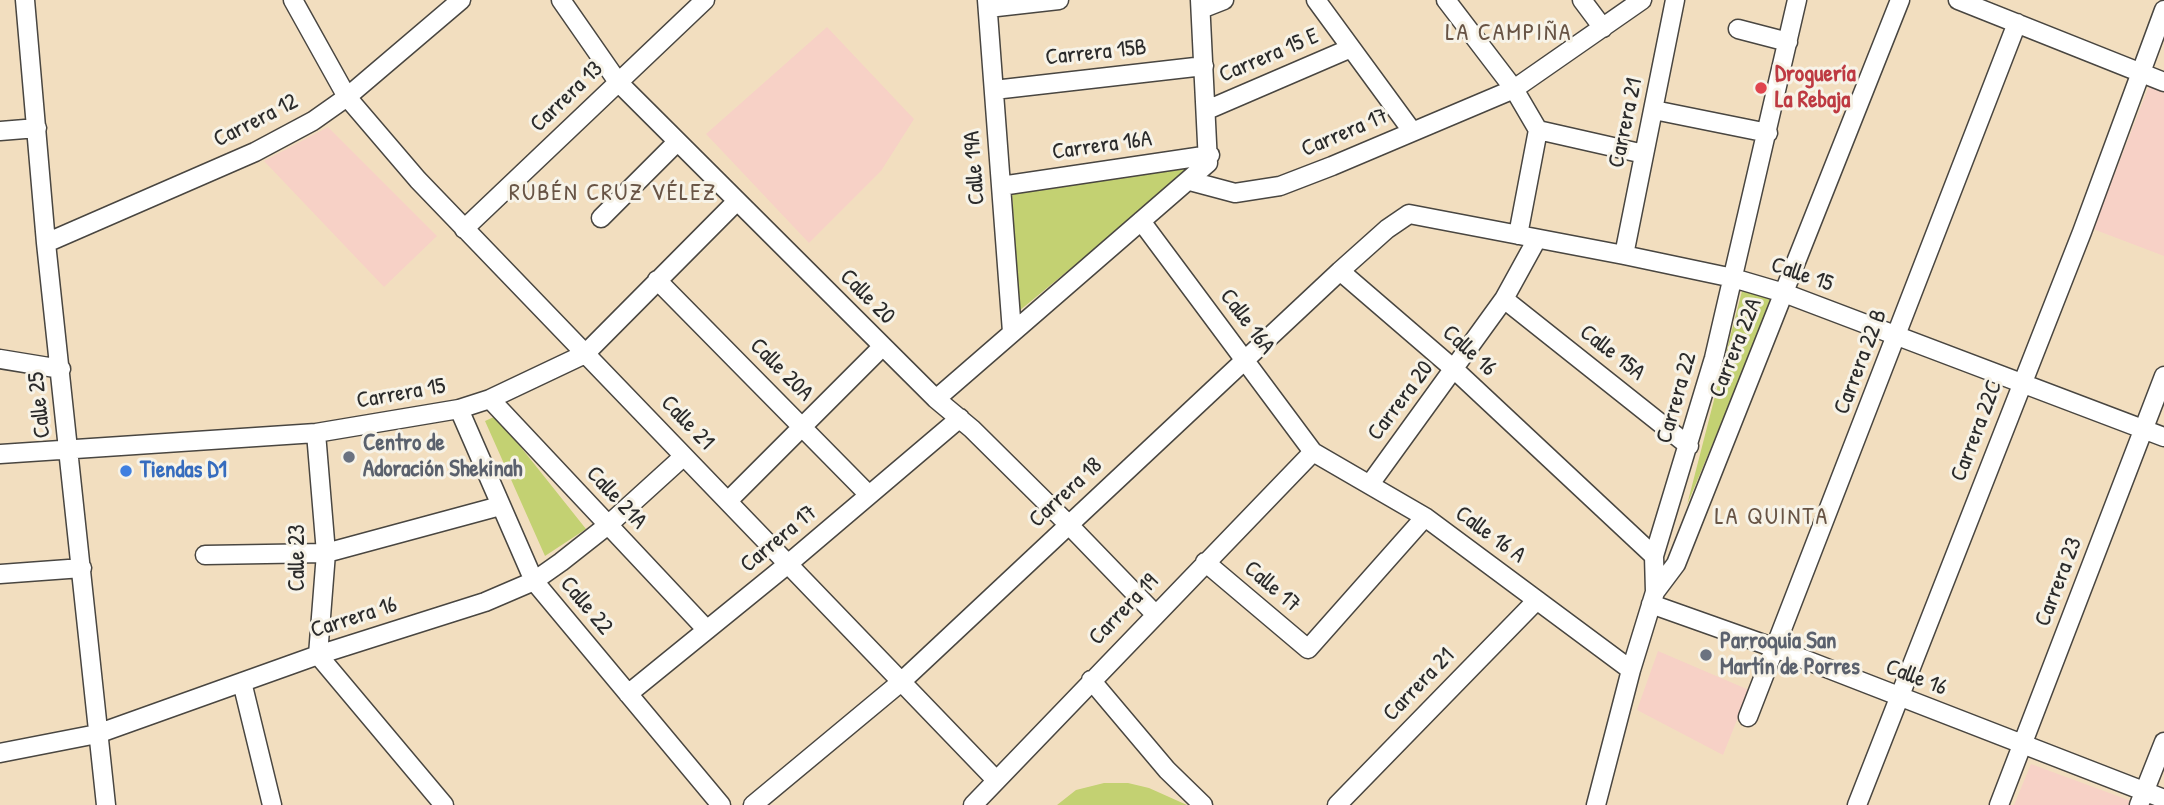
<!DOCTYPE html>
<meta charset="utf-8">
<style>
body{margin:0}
canvas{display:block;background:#f2debf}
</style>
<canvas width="2164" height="805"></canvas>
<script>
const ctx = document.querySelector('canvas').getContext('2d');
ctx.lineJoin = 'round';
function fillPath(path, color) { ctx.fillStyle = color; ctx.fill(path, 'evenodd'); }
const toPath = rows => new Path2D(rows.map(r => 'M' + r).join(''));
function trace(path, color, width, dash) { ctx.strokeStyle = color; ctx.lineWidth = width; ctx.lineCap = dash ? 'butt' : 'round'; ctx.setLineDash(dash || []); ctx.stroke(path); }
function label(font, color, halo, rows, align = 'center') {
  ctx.font = font + ' "Patrick Hand",sans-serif'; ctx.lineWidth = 6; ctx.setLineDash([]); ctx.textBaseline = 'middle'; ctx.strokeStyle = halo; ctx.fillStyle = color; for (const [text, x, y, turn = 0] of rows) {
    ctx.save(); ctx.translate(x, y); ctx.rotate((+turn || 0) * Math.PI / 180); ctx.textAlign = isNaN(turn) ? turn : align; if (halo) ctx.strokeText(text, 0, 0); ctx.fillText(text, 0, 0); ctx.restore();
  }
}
fillPath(toPath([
 [827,27,914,119,881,171,809,243,706,134],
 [2149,86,2164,93,2164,256,2093,229],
 [328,127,437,236,384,287,264,161],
 [1658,651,1749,690,1723,755,1637,710],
 [2031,764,2131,801,2129,805,2014,805]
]), '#f7d1c6');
fillPath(toPath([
 [1195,166,1019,311,1012,193],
 [1742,291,1773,299,1687,505],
 [496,416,586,529,545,556,485,421],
 [1104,783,1128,783,1149,788,1187,805,1057,805,1076,790]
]), '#c3d172');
const minor = toPath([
 [25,0,46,243,106,805],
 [293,0,347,97,418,180,996,780],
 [561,0,618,82,936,399,972,429,1068,524,1155,614],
 [987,0,1012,332],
 [1316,0,1412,131],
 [1446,0,1514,89,1538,130],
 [1582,0,1603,28],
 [1958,0,2164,82],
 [988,8,1059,0],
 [1201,9,1224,0],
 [1738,29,1788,42],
 [994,90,1204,66],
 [1207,110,1351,48],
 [1654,110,1768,133],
 [1538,130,1644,154],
 [0,131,37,128],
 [1190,181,1235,193,1280,186,1332,166,1514,89,1642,0],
 [1001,186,1210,155],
 [601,218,677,142],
 [1141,221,1313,452,1425,517,1631,670],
 [464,229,705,0],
 [1518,235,1538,130],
 [46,243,255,152,313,121,347,97,461,0],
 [1624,255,1675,0],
 [1340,271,1455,370,1654,556],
 [657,280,869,495],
 [1504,299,1689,446],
 [0,359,61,369],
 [490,399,707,630],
 [936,399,1208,163,1200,0],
 [459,409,534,581,721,805],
 [316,433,326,553,318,655,444,805],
 [0,454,316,433,459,409,490,399,585,354,736,202],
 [1370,484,1504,299,1537,239],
 [728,501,882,347],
 [205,555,326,553,500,506],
 [1205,562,1308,649,1425,517],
 [0,574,82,568],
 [1655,592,1676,564,1900,0],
 [1651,604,1775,648,2164,799],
 [1091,680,1167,770,1203,805],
 [242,682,272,805],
 [628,694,788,564,960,418],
 [1748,717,2017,23],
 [0,753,97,734,318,655,485,602,534,581,561,562,608,525,684,456],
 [753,805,901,682,1340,271,1387,229,1409,214,1624,255,1733,278,1784,293,2164,437],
 [973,805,1313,452],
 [1337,805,1537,600],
 [1596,805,1631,670,1655,592,1654,556,1714,358,1797,0],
 [1857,805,2082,232,2164,10],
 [1999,805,2164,376],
 [2139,805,2164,742]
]);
trace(minor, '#494641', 21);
trace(minor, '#fff', 18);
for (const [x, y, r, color] of [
 [1761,88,7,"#e0444e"],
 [349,457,7,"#6b7280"],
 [126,471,7,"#3f7fe0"],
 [1706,655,7,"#6b7280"]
]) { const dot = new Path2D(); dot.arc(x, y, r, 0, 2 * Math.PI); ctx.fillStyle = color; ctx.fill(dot); trace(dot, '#f7f3e8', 2.5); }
label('23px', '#2b2b2b', '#f7f3e8', [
 ["Carrera 15B",1096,53,-6],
 ["Carrera 15 E",1269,56,-23],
 ["Carrera 13",567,97,-44],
 ["Carrera 12",256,121,-27],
 ["Carrera 21",1626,123,-78],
 ["Carrera 17",1345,133,-23],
 ["Carrera 16A",1102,146,-8],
 ["Calle 19A",975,168,-94],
 ["Calle 15",1802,275,19],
 ["Calle 20",867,297,45],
 ["Calle 16A",1247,322,53],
 ["Carrera 22A",1736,348,-68],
 ["Calle 16",1469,351,42],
 ["Calle 15A",1612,353,38],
 ["Carrera 22 B",1861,362,-69],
 ["Calle 20A",781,370,45],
 ["Carrera 15",401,394,-10],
 ["Carrera 22",1677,398,-74],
 ["Carrera 20",1401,401,-53],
 ["Calle 25",40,405,-96],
 ["Calle 21",687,423,46],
 ["Carrera 22C",1977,431,-69],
 ["Carrera 18",1066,493,-43],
 ["Calle 21A",616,498,47],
 ["Calle 16 A",1490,535,36],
 ["Carrera 17",779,539,-40],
 ["Calle 23",298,558,-90],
 ["Carrera 23",2059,582,-69],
 ["Calle 17",1272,587,40],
 ["Calle 22",586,606,50],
 ["Carrera 19",1124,610,-46],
 ["Carrera 16",354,618,-18],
 ["Calle 16",1916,678,21],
 ["Carrera 21",1419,685,-46]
]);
label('bold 23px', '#be3a42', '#f7f3e8', [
 ["Droguería",1775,75],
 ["La Rebaja",1775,101]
], 'left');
label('bold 23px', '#5b616d', '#f7f3e8', [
 ["Centro de",363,444],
 ["Adoración Shekinah",363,470],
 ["Parroquia San",1720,642],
 ["Martín de Porres",1720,668]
], 'left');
label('bold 23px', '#366cbe', '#f7f3e8', [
 ["Tiendas D1",140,471]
], 'left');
ctx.letterSpacing = '2px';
label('24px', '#685445', '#f7f3e8', [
 ["LA CAMPIÑA",1509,34],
 ["RUBÉN CRUZ VÉLEZ",613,194],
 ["LA QUINTA",1772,518]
]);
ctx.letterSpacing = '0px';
</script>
